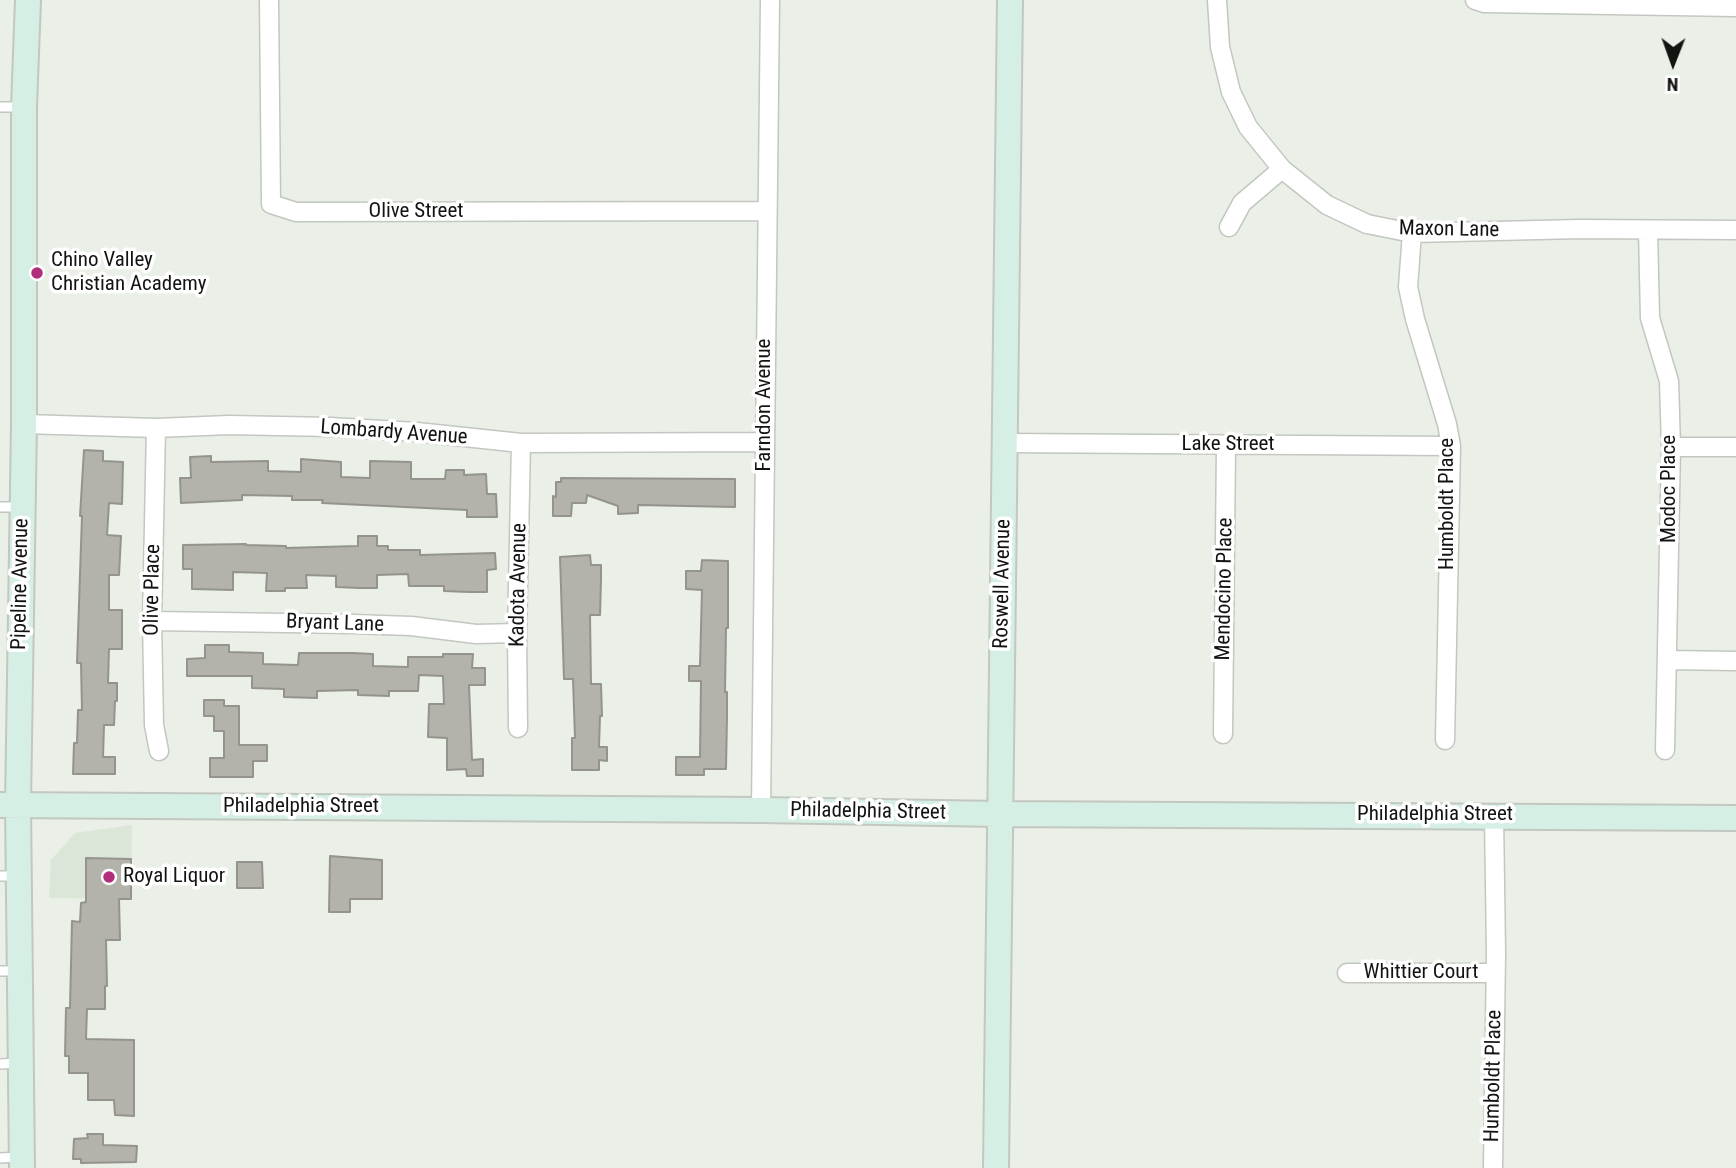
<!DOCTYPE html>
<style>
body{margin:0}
#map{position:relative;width:1736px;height:1168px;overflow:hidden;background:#eaefe7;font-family:"Roboto Condensed",sans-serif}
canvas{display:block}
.north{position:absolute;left:1638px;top:28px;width:70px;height:70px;-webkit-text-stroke:5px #fff;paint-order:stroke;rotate:181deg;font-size:19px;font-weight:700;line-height:28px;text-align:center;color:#121411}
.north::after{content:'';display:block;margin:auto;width:24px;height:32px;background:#121411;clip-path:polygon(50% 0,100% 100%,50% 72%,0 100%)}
</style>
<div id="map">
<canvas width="1736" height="1168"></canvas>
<div class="north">N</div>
</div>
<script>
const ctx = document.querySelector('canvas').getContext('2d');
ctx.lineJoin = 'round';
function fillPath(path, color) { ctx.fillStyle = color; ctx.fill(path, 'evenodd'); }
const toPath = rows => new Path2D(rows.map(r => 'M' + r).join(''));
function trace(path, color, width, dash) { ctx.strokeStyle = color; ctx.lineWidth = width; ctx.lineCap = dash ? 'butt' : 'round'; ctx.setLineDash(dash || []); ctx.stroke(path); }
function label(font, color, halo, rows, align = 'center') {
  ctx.font = font + ' "Roboto Condensed",sans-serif'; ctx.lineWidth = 7; ctx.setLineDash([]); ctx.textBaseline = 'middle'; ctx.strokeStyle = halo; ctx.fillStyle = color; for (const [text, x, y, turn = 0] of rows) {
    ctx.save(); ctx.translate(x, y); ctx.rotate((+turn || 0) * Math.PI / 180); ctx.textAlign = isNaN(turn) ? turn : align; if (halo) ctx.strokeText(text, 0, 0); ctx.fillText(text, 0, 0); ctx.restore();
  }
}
fillPath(toPath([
 [132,825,131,899,49,898,51,860,75,833]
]), '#dce6d8');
const building = toPath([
 [84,450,103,451,103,461,123,462,122,504,109,503,107,535,121,536,119,575,109,575,109,610,122,610,122,649,109,649,108,683,117,683,117,701,115,701,114,725,104,725,103,757,115,757,115,774,73,774,74,743,77,743,78,710,82,710,81,663,77,663,82,516,80,516,84,450],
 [211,456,211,462,268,461,268,471,301,472,301,459,341,462,341,477,370,478,370,461,411,462,411,479,445,479,446,470,464,470,464,475,486,474,487,494,496,494,497,517,467,517,467,510,322,503,323,500,292,500,292,496,242,495,242,500,181,503,180,478,191,478,190,457,211,456],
 [561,478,735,479,735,507,638,505,638,513,618,514,618,506,587,495,586,503,572,503,571,516,553,516,553,496,556,497,556,482,561,482,561,478],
 [358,536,377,536,377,546,388,546,388,550,420,550,420,555,495,553,496,569,487,570,487,592,469,592,444,591,444,586,409,586,408,574,377,575,377,588,360,588,336,587,336,576,306,575,307,588,285,588,285,591,266,591,267,573,233,572,233,590,192,589,192,569,183,569,183,545,246,544,246,545,286,546,286,548,358,546,358,536],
 [590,555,591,565,601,565,601,580,600,615,590,615,591,684,601,684,602,716,600,716,599,747,607,747,607,761,599,760,599,770,572,770,572,738,575,738,573,679,564,679,560,557,590,555],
 [702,560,728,561,728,628,726,628,725,692,727,692,727,717,726,769,704,769,704,775,676,775,676,757,700,757,701,681,689,681,689,666,700,666,702,590,686,589,686,571,701,571,702,560],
 [205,645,229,645,229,652,263,653,263,664,298,665,299,653,352,653,373,654,373,666,408,667,408,657,443,657,443,654,473,654,472,668,485,668,485,685,469,685,472,760,483,759,483,776,467,776,466,769,447,770,447,738,428,737,429,704,444,704,443,676,419,675,418,691,389,691,389,696,358,695,358,690,317,691,317,698,284,697,284,689,252,688,252,676,187,676,187,659,205,658,205,645],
 [204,700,224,700,224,706,239,706,239,745,267,745,267,761,253,761,253,777,210,777,210,758,224,758,224,731,214,731,214,716,204,716,204,700],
 [330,856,382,860,382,899,350,899,350,912,329,912,330,856],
 [86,858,131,859,131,899,119,899,120,940,106,940,107,986,105,986,105,1009,87,1009,86,1039,134,1040,134,1116,115,1115,114,1100,88,1100,88,1073,69,1073,69,1056,65,1056,66,1008,70,1008,72,921,80,922,81,903,86,902,86,858],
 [237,862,262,862,263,888,237,888,237,862],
 [87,1134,103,1134,103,1145,137,1146,136,1162,81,1163,81,1159,73,1159,74,1139,88,1138,87,1134]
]);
fillPath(building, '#b3b3ab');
trace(building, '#94948c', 2);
const lane = toPath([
 [0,107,23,107],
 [0,507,19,507],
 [0,876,17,876],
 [0,971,18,971],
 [0,1064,19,1063],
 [0,1158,19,1157]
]);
const street = toPath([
 [269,0,271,204,296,212,767,211],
 [1217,0,1220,47,1231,92,1248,127,1282,169,1327,205,1367,224,1412,233,1580,229,1736,230],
 [1475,0,1484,3,1736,7],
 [1229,227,1242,203,1282,169],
 [1648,230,1650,318,1669,381,1671,447,1665,750],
 [1412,233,1408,287,1415,319,1447,424,1451,446,1445,740],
 [24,424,156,428,229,425,330,427,417,432,521,443,764,442],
 [156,428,152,621,154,725,159,751],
 [1005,443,1451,446],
 [1671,447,1736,447],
 [152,621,353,624,411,626,476,634,517,633],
 [1667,660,1736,661],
 [518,728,517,633,521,443],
 [1223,734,1226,445],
 [761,810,770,0],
 [1347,973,1495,973],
 [1493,1168,1496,953,1494,815]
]);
const secondary = toPath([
 [0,805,761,810,999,814,1736,818],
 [22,1168,18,805,24,424,24,107,28,0],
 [996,1168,1010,0]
]);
trace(lane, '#c2c7c0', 12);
trace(street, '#c2c7c0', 21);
trace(secondary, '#c2c7c0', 28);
trace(lane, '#fff', 9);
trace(street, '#fff', 18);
trace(secondary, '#d6efe4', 24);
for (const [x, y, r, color] of [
 [37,273,7,"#b12f7a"],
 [109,877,7,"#b12f7a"]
]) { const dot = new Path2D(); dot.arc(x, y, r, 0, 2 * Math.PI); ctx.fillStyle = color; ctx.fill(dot); trace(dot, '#fff', 2.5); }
label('21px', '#121411', '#fff', [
 ["Olive Street",416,212],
 ["Maxon Lane",1449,230,1],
 ["Farndon Avenue",765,405,-90],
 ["Lombardy Avenue",394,433,4],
 ["Lake Street",1228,445],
 ["Modoc Place",1670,489,-90],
 ["Humboldt Place",1448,504,-90],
 ["Pipeline Avenue",21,584,-89],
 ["Roswell Avenue",1003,584,-89],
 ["Kadota Avenue",519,585,-89],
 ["Mendocino Place",1225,589,-89],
 ["Olive Place",153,590,-89],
 ["Bryant Lane",335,624,2],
 ["Philadelphia Street",301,807],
 ["Philadelphia Street",868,812,1],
 ["Philadelphia Street",1435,815],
 ["Whittier Court",1421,973],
 ["Humboldt Place",1494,1076,-89]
]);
label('21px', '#121411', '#fff', [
 ["Chino Valley",51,261],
 ["Christian Academy",51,285],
 ["Royal Liquor",123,877]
], 'left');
</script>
